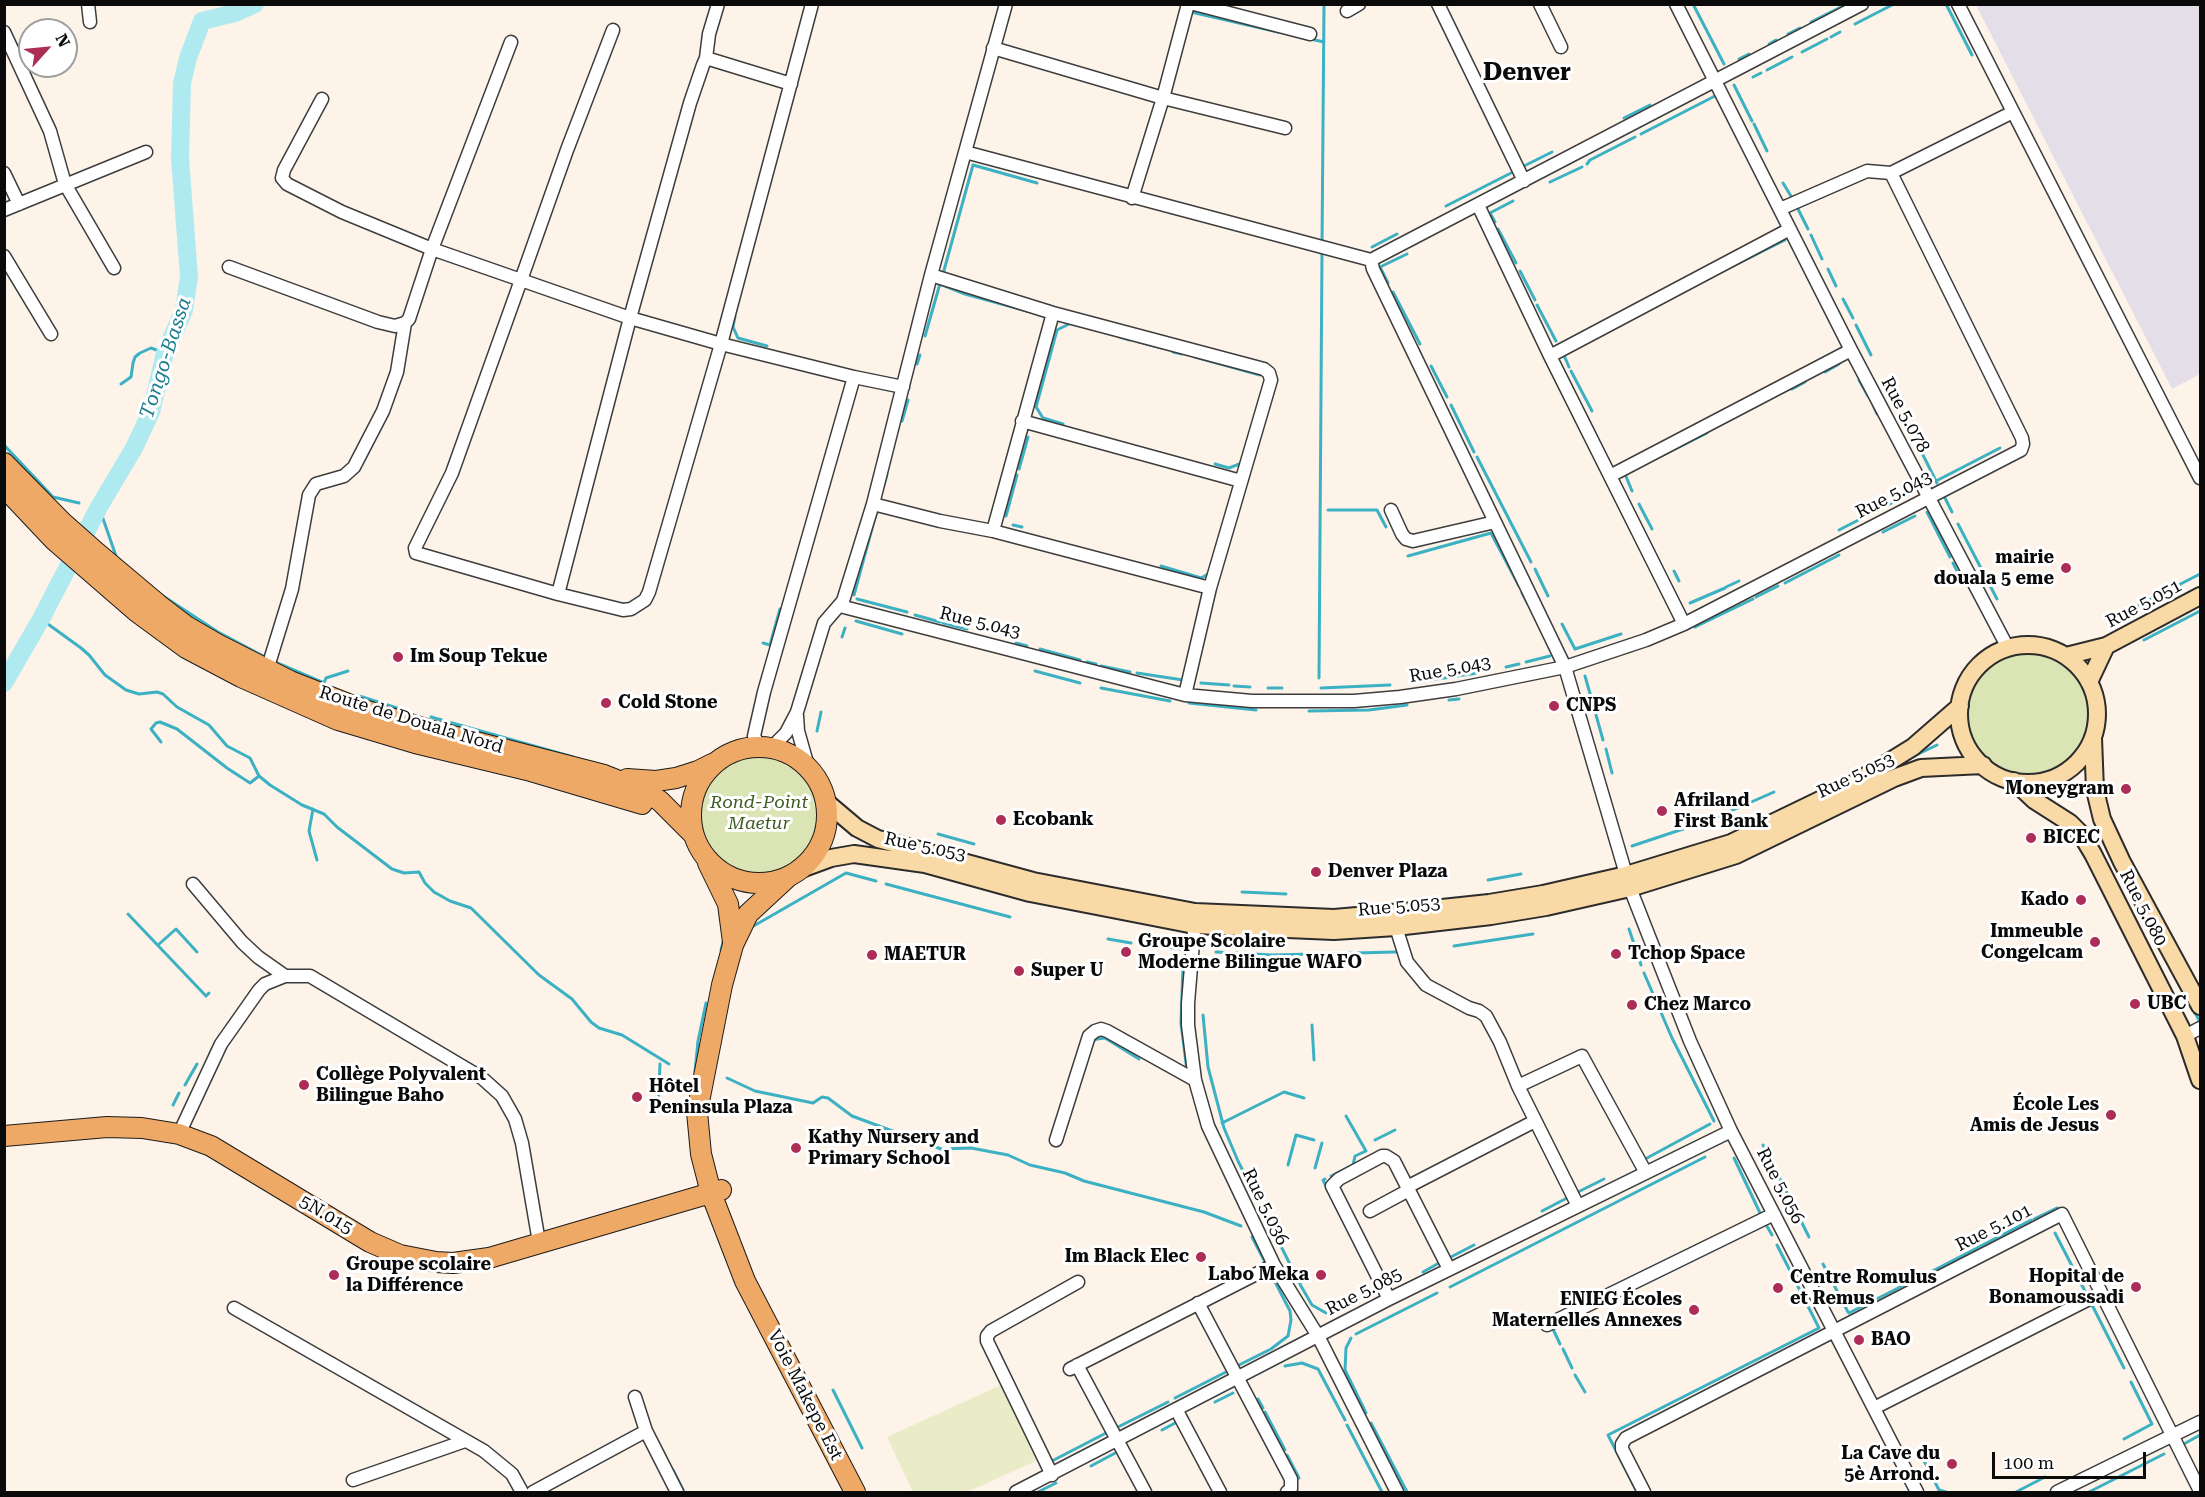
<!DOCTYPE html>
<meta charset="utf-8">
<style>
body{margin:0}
#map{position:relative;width:2205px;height:1497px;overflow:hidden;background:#fdf3e8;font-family:"Roboto Serif",serif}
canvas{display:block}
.frame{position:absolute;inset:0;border:6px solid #0a0a0a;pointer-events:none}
.north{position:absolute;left:18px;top:18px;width:60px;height:60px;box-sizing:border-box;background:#fff;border:2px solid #9d9d9d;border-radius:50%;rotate:63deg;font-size:16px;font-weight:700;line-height:24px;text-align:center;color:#0a0a0a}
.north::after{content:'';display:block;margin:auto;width:21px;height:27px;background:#ae2d56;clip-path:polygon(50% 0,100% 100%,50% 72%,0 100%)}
.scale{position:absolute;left:1992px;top:1452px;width:154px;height:27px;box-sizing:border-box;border:3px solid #0a0a0a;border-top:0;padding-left:8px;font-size:18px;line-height:21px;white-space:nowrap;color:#0a0a0a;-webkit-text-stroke:4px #fff;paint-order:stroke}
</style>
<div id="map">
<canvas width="2205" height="1497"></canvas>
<div class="frame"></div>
<div class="north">N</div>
<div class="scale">100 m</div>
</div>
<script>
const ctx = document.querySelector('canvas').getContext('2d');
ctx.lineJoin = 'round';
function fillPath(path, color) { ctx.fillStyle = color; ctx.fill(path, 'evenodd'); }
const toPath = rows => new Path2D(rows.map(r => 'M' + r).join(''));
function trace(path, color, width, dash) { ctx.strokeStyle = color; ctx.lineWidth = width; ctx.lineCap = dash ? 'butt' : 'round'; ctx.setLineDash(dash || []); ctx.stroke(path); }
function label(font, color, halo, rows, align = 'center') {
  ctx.font = font + ' "Roboto Serif",serif'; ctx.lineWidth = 6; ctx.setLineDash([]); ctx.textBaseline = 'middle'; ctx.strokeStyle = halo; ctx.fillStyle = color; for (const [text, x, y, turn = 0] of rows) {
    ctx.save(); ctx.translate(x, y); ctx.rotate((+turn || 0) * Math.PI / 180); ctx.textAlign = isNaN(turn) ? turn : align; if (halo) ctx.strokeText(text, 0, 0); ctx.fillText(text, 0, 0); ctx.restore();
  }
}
fillPath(toPath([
 [1976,5,2200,5,2200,374,2172,389]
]), '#e4dee8');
fillPath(toPath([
 '1965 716a64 64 0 1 1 128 0a64 64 0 1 1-128 0Z',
 '699 814a60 60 0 1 1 120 0a60 60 0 1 1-120 0Z'
]), '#dae4b5');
fillPath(toPath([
 [1001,1385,1036,1461,967,1492,913,1492,887,1437]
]), '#e9ecc6');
trace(toPath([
 [1693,4,1724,64],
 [1946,4,1972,55],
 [1191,12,1278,32],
 [1811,22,1843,6],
 [1855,24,1894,4],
 [1788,34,1800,28],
 [1831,37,1840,32],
 [1310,39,1324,42],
 [1769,44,1776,40],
 [1802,52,1827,39],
 [1739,59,1749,54],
 [1767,70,1792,57],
 [1753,77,1761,73],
 [1734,85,1752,121],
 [1624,118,1650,105],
 [1754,124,1767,151],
 [1641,134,1715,96],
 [1587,164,1590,160,1635,137],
 [1522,167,1552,152],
 [1550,182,1582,167],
 [1783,183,1794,201],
 [1446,206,1513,172],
 [1797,207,1808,229],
 [1495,222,1490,213,1513,201],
 [1498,229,1516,263],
 [1811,235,1822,259],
 [1322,245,1324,4],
 [1372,247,1397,234],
 [1727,269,1785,240],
 [1828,269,1836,286],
 [1520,271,1535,300],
 [943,274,973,165,1037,183],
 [1388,283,1380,267,1407,254],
 [940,284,965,294,1027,311],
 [1393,292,1420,344],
 [1843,299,1853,318],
 [1537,305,1556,341],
 [735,316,733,327,738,338,767,346],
 [1856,325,1871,355],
 [925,336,941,280],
 [1120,337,1130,340],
 [1139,342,1162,348],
 [1173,352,1182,354],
 [1563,353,1569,367],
 [1195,357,1260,375],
 [917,364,920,355],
 [1431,366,1447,397],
 [1571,371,1592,411],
 [1825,372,1839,364],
 [1859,380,1868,396],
 [121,384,131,377,133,363,135,357,140,353,151,348,165,353],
 [1792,389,1805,382],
 [1891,393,1899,409],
 [1451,405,1474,452],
 [1873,405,1877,414],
 [1904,418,1916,442],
 [902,421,908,400],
 [1063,424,1043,418,1036,407,1057,330,1071,323],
 [4,445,53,497,79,503],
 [1920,449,1937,483],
 [1663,455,1707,433],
 [1477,457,1531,562],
 [1215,464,1229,468,1242,463],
 [1019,469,1028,437],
 [1625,474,1632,491],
 [1938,480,2000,448],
 [884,485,887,474],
 [1945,498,1952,512],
 [1639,504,1652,529],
 [99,507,117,559],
 [1328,510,1377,510,1386,527],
 [1927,512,1950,557],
 [1006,516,1017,475],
 [1958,524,1997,599],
 [1013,525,1022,527],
 [1839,530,1913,492],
 [1883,532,1915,516],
 [1408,556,1491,533,1519,586],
 [1953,563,1963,583],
 [1161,566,1201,578,1210,573],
 [1535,569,1548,596],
 [1674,571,1679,581],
 [1785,583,1839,555],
 [1726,587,1739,581],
 [1522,593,1528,604],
 [854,595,877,510],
 [163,596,218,632,267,658],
 [1756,597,1778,586],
 [857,599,907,612],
 [1690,603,1725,588],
 [915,615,940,622],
 [2116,617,2200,574],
 [41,619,81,648,89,655,105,675,126,690,139,694,157,692,163,694,177,707,209,725,227,746,250,758,259,776,270,785,302,805,324,814,337,827,392,869,404,873,419,872,425,883,434,892,450,901,471,908,539,975,572,999,591,1022,599,1028,622,1035,669,1064],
 [856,621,902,634],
 [943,623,967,629],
 [1562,624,1575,649,1621,634],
 [1695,627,1753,599],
 [842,637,845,628],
 [2144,640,2200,611],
 [763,643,770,645,780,609],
 [1016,643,1027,646],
 [1040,649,1080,660],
 [275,662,324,683,326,678,348,671],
 [1087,662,1096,664],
 [1526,662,1550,656],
 [1101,666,1130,672],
 [1506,667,1519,664],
 [1035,671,1080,683],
 [1137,673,1183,680],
 [1585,676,1591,697],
 [1319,678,1322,251],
 [1417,682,1477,673],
 [1201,683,1229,685],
 [1234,686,1250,687],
 [1101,688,1170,701],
 [1268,688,1282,688],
 [1321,688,1390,685],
 [356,695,397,708],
 [1449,700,1459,699],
 [1189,703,1256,710],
 [1309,711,1369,710,1407,705],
 [1596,715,1603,740],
 [431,717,573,757],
 [817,731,821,712],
 [161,742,151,729,156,723,160,722,177,729,227,768,250,783,259,776],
 [1606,749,1612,773],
 [1912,757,1937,745],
 [313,809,309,831,317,860],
 [1708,821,1774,792],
 [938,834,974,844],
 [1632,846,1704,822],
 [1488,880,1521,874],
 [886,884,1010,917],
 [1242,892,1286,894],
 [128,914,206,996,209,993],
 [750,928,846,873,876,881],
 [1629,929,1641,965],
 [1108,939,1131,943],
 [1145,944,1181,949],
 [158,945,176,929,197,952],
 [1454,946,1533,934],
 [721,950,724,938],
 [1216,952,1272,955,1396,952],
 [1183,965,1181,1023,1187,1071],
 [1644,973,1672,1038,1714,1121],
 [2193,1009,2200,1022],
 [1203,1015,1208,1067,1224,1128,1238,1161,1301,1286,1312,1305,1326,1313],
 [1312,1025,1314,1060],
 [1091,1042,1097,1039,1105,1038,1139,1059],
 [695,1072,698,1041,706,1003],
 [727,1078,755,1091,813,1103,822,1097,828,1098,852,1116,941,1149,971,1148,1008,1155,1030,1165,1065,1173,1084,1181,1204,1212,1241,1226],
 [185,1085,197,1064],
 [173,1105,179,1093],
 [658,1112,660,1064],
 [1222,1123,1284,1092,1304,1098],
 [1375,1140,1395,1130],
 [1763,1145,1809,1237],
 [1647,1158,1710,1124],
 [1734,1158,1761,1215],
 [1288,1165,1296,1135,1314,1140],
 [1315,1168,1322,1143],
 [1331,1176,1353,1165,1355,1156,1366,1151,1346,1116],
 [1325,1179,1323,1180,1328,1190],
 [1576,1193,1604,1179],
 [1542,1211,1569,1197],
 [2034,1219,2057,1208,2062,1212],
 [1764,1221,1772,1235],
 [2055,1233,2088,1297],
 [1252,1237,1266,1264],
 [1447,1259,1474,1245],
 [1823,1264,1848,1312],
 [1270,1272,1290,1311,1291,1320,1288,1336,1271,1349],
 [1423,1272,1439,1263],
 [1919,1278,2031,1220],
 [1450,1287,1705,1157],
 [2091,1303,2124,1368],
 [1849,1313,1916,1279],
 [1552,1327,1560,1344],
 [1356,1334,1437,1293],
 [1351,1338,1346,1348,1345,1370,1366,1413],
 [1563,1349,1572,1368],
 [1237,1366,1269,1350],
 [1285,1366,1302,1363,1318,1369,1345,1420],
 [1575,1375,1585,1392],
 [833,1390,862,1448],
 [1175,1398,1228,1371],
 [1258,1399,1263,1408],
 [1215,1402,1233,1393],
 [1265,1412,1285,1450],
 [1371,1423,1407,1492],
 [1347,1425,1382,1492],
 [1116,1428,1168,1402],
 [1162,1430,1177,1422],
 [2124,1439,2152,1424,2131,1382],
 [2182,1445,2200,1435],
 [1919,1451,1939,1490,1946,1492],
 [1287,1455,1299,1478],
 [1050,1462,1108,1432],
 [1091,1466,1119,1451],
 [673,1470,684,1492],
 [1038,1492,1056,1483],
 [1637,1492,1608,1435,1819,1328,1777,1245],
 [2016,1492,2045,1477],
 [2089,1492,2164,1454]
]), '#3cb1c3', 3);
trace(toPath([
 [4,683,41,619,99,507,134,448,151,412,165,353,184,310,189,277,180,158,182,83,188,58,202,21,235,13,255,4]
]), '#b0eaf1', 18);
const minor = toPath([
 [88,4,90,22],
 [1194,4,1310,34],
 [1438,4,1524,181],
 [1540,4,1561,47],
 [1676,4,1851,350,2008,648],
 [1958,4,2200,478],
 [1347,11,1359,4],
 [4,32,50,131,65,184,114,268],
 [993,48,1163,98,1285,128],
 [706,58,709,34,718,4],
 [322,99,284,170,282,178,287,184,342,212,432,249,521,280,630,318,721,344,649,592,645,600,631,609,623,610,558,594,416,553,415,548,452,473,521,280,567,150,613,30],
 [965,152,1371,260,1862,4],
 [4,173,19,204],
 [1132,198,1163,98,1188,4],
 [1478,205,1550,356,1684,624],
 [1780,209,1867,171,1891,173,2013,112],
 [4,210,146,152],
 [4,256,51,334],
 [1371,260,1373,269,1565,667,1630,888,1690,1041,1731,1131,1917,1492],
 [229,267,378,322,395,326,405,323,409,319,432,249,511,42],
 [931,275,1053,313,1264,369,1269,373,1271,380,1210,588,1185,695],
 [1550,356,1790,229],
 [854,377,903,387],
 [1022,421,1241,481],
 [1610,476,1851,350],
 [873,504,940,521,993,531,1210,588],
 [1391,510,1402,534,1406,539,1413,541,1495,522],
 [993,531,1053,313],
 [558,594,630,318,690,103,703,65,706,58,791,84],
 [840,606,1185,695,1252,701,1354,701,1400,697,1456,689,1565,667,1646,640,1684,624,2021,450,2023,444,2022,438,1891,173],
 [267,670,292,589,309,495,316,484,344,476,354,467,383,411,397,372,405,323],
 [797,716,798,731,809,770],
 [760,747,754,736,764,692,854,377,721,344,812,4],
 [771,748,786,733,797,712,824,623,843,601,873,504,931,275,1006,4],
 [193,884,242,942,258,957,285,976],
 [1195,919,1188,1003,1188,1025,1195,1080,1208,1126,1274,1265,1318,1336,1397,1492],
 [1396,927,1407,962,1426,985,1469,1008,1479,1011,1486,1016,1500,1042,1518,1086,1578,1206],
 [2185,1036,2200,1028],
 [1518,1086,1582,1056,1646,1173],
 [179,1134,221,1044,259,990,265,984,285,976,310,976,482,1078,502,1096,515,1119,522,1143,539,1242],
 [1056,1140,1089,1036,1095,1031,1101,1029,1107,1031,1195,1080],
 [1407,1187,1535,1121],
 [1370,1211,1409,1190],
 [1389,1299,1332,1186,1339,1179,1382,1156,1386,1156,1394,1161,1449,1269],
 [1198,1303,1291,1479,1291,1489,1287,1492],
 [234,1308,484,1451,512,1474,522,1492],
 [1547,1325,1774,1214],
 [1077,1365,1145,1492],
 [1070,1369,1274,1265],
 [635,1397,646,1431,677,1492],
 [1874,1408,2101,1293],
 [1176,1409,1220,1492],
 [1052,1475,987,1341,987,1336,991,1331,1078,1282],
 [353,1480,465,1441],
 [533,1492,646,1431],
 [1016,1492,1389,1299,1731,1131],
 [1644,1492,1622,1449,1622,1444,1626,1438,2062,1214,2200,1491],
 [2057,1492,2200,1422]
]);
const secondary = toPath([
 '1959 714a69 69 0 1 1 138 0a69 69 0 1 1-138 0Z',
 [2066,656,2106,646,2200,596],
 [2089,682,2106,646],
 [2093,738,2095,790,2102,819,2122,862,2200,1006],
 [2014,781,2034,800,2070,823,2081,834,2093,854,2185,1036,2200,1080],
 [825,801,857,828,878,839,1033,881,1195,912,1334,918,1414,911,1489,903,1543,894,1626,875,1731,843,1853,784,1913,747,1960,706],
 [801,869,831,858,854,854,925,864,1030,893,1194,925,1334,931,1396,927,1491,916,1546,907,1630,888,1736,855,1894,778,1921,768,1983,765]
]);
const primary = toPath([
 [4,463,62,522,97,553,160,606,186,626,217,644,290,681,361,709,433,731,604,775,644,791,660,801,693,834],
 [4,487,54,540,137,612,186,648,241,677,338,720,415,743,527,770,642,804],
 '691 815a68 68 0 1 1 136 0a68 68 0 1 1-136 0Z',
 [627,779,656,781,676,778,698,771,712,764],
 [708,863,728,904,733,942],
 [789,876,748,914,733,945,722,985,697,1112,701,1154,711,1193,745,1281,855,1492],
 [4,1136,107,1127,142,1128,179,1134,211,1146,370,1242,400,1255,436,1262,453,1263,489,1258,721,1190]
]);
trace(minor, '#3d3d3d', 15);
trace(secondary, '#2c2c2c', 20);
trace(primary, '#1b1b1b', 22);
trace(minor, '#fff', 12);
trace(secondary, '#f9daa7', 16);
trace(primary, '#efa966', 20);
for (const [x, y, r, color] of [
 [2066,568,6,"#ae2d56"],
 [398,657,6,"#ae2d56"],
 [606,703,6,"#ae2d56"],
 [1554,706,6,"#ae2d56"],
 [2126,789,6,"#ae2d56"],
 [1662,811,6,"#ae2d56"],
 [1001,820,6,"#ae2d56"],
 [2031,838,6,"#ae2d56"],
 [1316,872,6,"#ae2d56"],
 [2081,900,6,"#ae2d56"],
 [2095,942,6,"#ae2d56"],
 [1126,952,6,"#ae2d56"],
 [1616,954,6,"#ae2d56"],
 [872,955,6,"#ae2d56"],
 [1019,971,6,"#ae2d56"],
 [2135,1004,6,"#ae2d56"],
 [1632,1005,6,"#ae2d56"],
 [304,1085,6,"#ae2d56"],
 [637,1097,6,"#ae2d56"],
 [2111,1115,6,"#ae2d56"],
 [796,1148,6,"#ae2d56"],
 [1201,1257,6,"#ae2d56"],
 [334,1275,6,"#ae2d56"],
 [1321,1275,6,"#ae2d56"],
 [2136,1287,6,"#ae2d56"],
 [1778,1288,6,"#ae2d56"],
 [1694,1310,6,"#ae2d56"],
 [1859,1340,6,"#ae2d56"],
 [1952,1464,6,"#ae2d56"]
]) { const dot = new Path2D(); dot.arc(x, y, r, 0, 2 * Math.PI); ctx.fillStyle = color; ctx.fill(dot); trace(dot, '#fff', 2); }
label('18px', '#0a0a0a', '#fff', [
 ["Rue 5.078",1905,415,62],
 ["Rue 5.043",1894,495,-27],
 ["Rue 5.051",2144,604,-28],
 ["Rue 5.043",980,623,14],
 ["Rue 5.043",1450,670,-10],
 ["Route de Douala Nord",411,720,17],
 ["Rue 5.053",1856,776,-25],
 ["Rue 5.053",925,847,12],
 ["Rue 5.053",1399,907,-5],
 ["Rue 5.080",2143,908,63],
 ["Rue 5.056",1780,1186,63],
 ["Rue 5.036",1265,1207,64],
 ["5N.015",326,1215,31],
 ["Rue 5.101",1994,1228,-27],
 ["Rue 5.085",1364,1292,-27],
 ["Voie Makepe Est",805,1395,63]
]);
label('bold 18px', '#0a0a0a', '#fff', [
 ["mairie",2054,558,"right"],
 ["douala 5 eme",2054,579,"right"],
 ["Im Soup Tekue",410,657],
 ["Cold Stone",618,703],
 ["CNPS",1566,706],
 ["Moneygram",2114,789,"right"],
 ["Afriland",1674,801],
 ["First Bank",1674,822],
 ["Ecobank",1013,820],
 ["BICEC",2043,838],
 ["Denver Plaza",1328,872],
 ["Kado",2069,900,"right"],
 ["Immeuble",2083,932,"right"],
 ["Congelcam",2083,953,"right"],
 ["Groupe Scolaire",1138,942],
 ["Moderne Bilingue WAFO",1138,963],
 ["Tchop Space",1628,954],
 ["MAETUR",884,955],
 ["Super U",1031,971],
 ["UBC",2147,1004],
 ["Chez Marco",1644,1005],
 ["Collège Polyvalent",316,1075],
 ["Bilingue Baho",316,1096],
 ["Hôtel",649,1087],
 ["Peninsula Plaza",649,1108],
 ["École Les",2099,1105,"right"],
 ["Amis de Jesus",2099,1126,"right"],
 ["Kathy Nursery and",808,1138],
 ["Primary School",808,1159],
 ["Im Black Elec",1189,1257,"right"],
 ["Groupe scolaire",346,1265],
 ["la Différence",346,1286],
 ["Labo Meka",1309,1275,"right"],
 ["Hopital de",2124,1277,"right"],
 ["Bonamoussadi",2124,1298,"right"],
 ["Centre Romulus",1790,1278],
 ["et Remus",1790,1299],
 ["ENIEG Écoles",1682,1300,"right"],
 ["Maternelles Annexes",1682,1321,"right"],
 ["BAO",1871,1340],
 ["La Cave du",1940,1454,"right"],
 ["5è Arrond.",1940,1475,"right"]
], 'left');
label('italic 18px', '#3c5b20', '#fff', [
 ["Rond-Point",759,803],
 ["Maetur",759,824]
]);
label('italic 20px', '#1d7e91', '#fff', [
 ["Tongo-Bassa",166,358,-72]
]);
label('bold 24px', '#0a0a0a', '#fff', [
 ["Denver",1527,73]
]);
</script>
